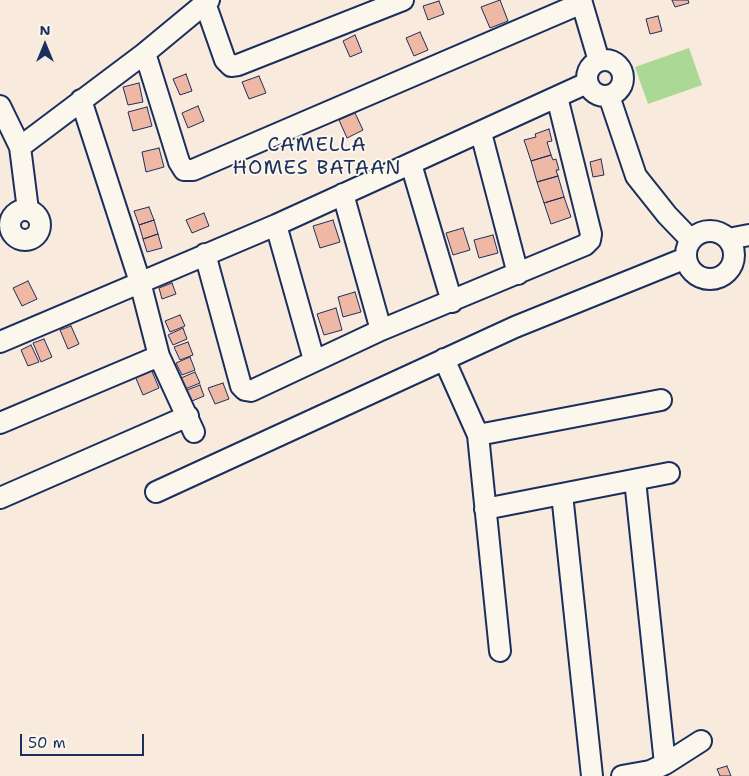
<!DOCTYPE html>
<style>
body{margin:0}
#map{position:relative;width:749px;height:776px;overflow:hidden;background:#f9eade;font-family:"Shantell Sans",sans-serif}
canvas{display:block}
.north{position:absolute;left:20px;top:20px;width:50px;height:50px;-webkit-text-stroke:4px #fbf7ec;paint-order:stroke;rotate:0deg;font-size:14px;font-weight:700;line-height:20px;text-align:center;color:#1b2f5e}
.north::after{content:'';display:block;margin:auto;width:18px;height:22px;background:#1b2f5e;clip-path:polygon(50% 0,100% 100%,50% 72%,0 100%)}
.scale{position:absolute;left:20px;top:734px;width:124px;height:22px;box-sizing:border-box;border:2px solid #1b2f5e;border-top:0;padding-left:6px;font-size:15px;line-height:18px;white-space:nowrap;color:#1b2f5e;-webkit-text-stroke:4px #fbf7ec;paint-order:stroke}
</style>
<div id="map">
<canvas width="749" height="776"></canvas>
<div class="north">N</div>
<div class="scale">50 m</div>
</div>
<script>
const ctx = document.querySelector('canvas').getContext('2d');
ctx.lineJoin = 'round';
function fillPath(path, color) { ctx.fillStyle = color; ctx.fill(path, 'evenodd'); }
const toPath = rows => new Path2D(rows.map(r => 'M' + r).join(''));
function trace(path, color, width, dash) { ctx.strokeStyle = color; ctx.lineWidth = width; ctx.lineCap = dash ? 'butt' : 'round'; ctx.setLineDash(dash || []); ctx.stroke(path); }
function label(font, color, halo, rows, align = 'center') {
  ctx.font = font + ' "Shantell Sans",sans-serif'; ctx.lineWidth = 4; ctx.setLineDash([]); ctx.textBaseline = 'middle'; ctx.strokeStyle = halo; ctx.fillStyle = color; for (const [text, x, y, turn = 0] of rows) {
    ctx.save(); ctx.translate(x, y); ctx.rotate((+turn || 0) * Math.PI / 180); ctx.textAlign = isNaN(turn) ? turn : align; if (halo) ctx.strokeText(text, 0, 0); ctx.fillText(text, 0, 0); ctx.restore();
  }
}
fillPath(toPath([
 [689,48,702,85,648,104,635,67]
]), '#acd896');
const building = toPath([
 [500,0,508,21,490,28,481,7,500,0],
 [672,0,688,0,689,3,675,7,672,0],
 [439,1,444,14,428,20,423,6,439,1],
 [658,16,662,31,650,34,646,19,658,16],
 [420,32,428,50,414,56,406,38,420,32],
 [355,35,362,52,350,57,343,41,355,35],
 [186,74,192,91,180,95,173,79,186,74],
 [259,76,266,93,249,99,242,82,259,76],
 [139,83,143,102,128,105,123,87,139,83],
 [198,106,204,121,188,128,182,113,198,106],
 [147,107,152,126,133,131,128,112,147,107],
 [355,113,363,130,347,138,339,120,355,113],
 [549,129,552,141,547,142,551,155,531,161,524,140,536,137,535,134,549,129],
 [159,148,164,167,146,172,142,152,159,148],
 [551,155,553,160,556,159,559,170,556,170,558,176,537,182,531,161,551,155],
 [601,159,604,175,593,177,590,162,601,159],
 [558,176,564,197,544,203,537,182,558,176],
 [564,197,571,217,551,224,544,203,564,197],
 [149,207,154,220,139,225,134,211,149,207],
 [204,213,209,226,192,233,186,220,204,213],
 [154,220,158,234,143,239,139,225,154,220],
 [333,220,340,242,320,248,313,226,333,220],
 [463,228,470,250,453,255,446,233,463,228],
 [158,234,162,248,147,252,143,239,158,234],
 [493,235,498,253,479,258,474,240,493,235],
 [28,281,37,299,22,306,13,288,28,281],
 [172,283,176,294,162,299,159,288,172,283],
 [355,292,361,312,343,317,338,297,355,292],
 [336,308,342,330,324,335,317,314,336,308],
 [180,315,185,326,170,332,165,321,180,315],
 [71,326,79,344,68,349,60,330,71,326],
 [183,328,187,339,173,345,168,335,183,328],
 [44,339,52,357,41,362,33,343,44,339],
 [188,342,193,355,180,360,174,347,188,342],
 [31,345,39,362,28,366,21,350,31,345],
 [190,357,195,370,182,375,176,363,190,357],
 [151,369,159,388,143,395,135,376,151,369],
 [195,372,200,383,185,389,181,378,195,372],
 [223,383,229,399,215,404,208,388,223,383],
 [200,385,204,396,192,401,187,390,200,385],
 [727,766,731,776,720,776,717,769,727,766]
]);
fillPath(building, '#efb8a4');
trace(building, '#1b2f5e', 1);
const minor = toPath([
 [209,0,145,53,179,162,184,170,193,170,582,3],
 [581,0,599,61],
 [205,3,225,60,231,66,238,65,403,0],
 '587 78a18 18 0 1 1 36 0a18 18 0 1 1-36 0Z',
 [609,96,636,176,667,215,691,240],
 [81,100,140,282,159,356,194,432],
 [0,106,20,147,28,210],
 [481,133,518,274],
 [20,147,145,53],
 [411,164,452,302],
 [343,194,381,330],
 '10 225a15 15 0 1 1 30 0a15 15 0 1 1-30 0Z',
 [276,225,314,360],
 '686 255a24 24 0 1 1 48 0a24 24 0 1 1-48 0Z',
 [728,239,749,235],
 [205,254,241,386,245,390,251,391,381,330,585,245,590,240,591,234,557,97],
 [0,342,276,225,587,83],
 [444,359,478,435,500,651],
 [0,423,159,356],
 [478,435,661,400],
 [635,480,665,764],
 [156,492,515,327,686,258],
 [562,494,592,776],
 [0,498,188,416],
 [485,509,669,473],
 [622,776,650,771,665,764,701,741]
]);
trace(minor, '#1b2f5e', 24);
trace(minor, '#fbf7ec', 20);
ctx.letterSpacing = '1px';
label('20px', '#1b2f5e', '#fbf7ec', [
 ["CAMELLA",317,146],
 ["HOMES BATAAN",317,169]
]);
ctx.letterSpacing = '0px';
</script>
